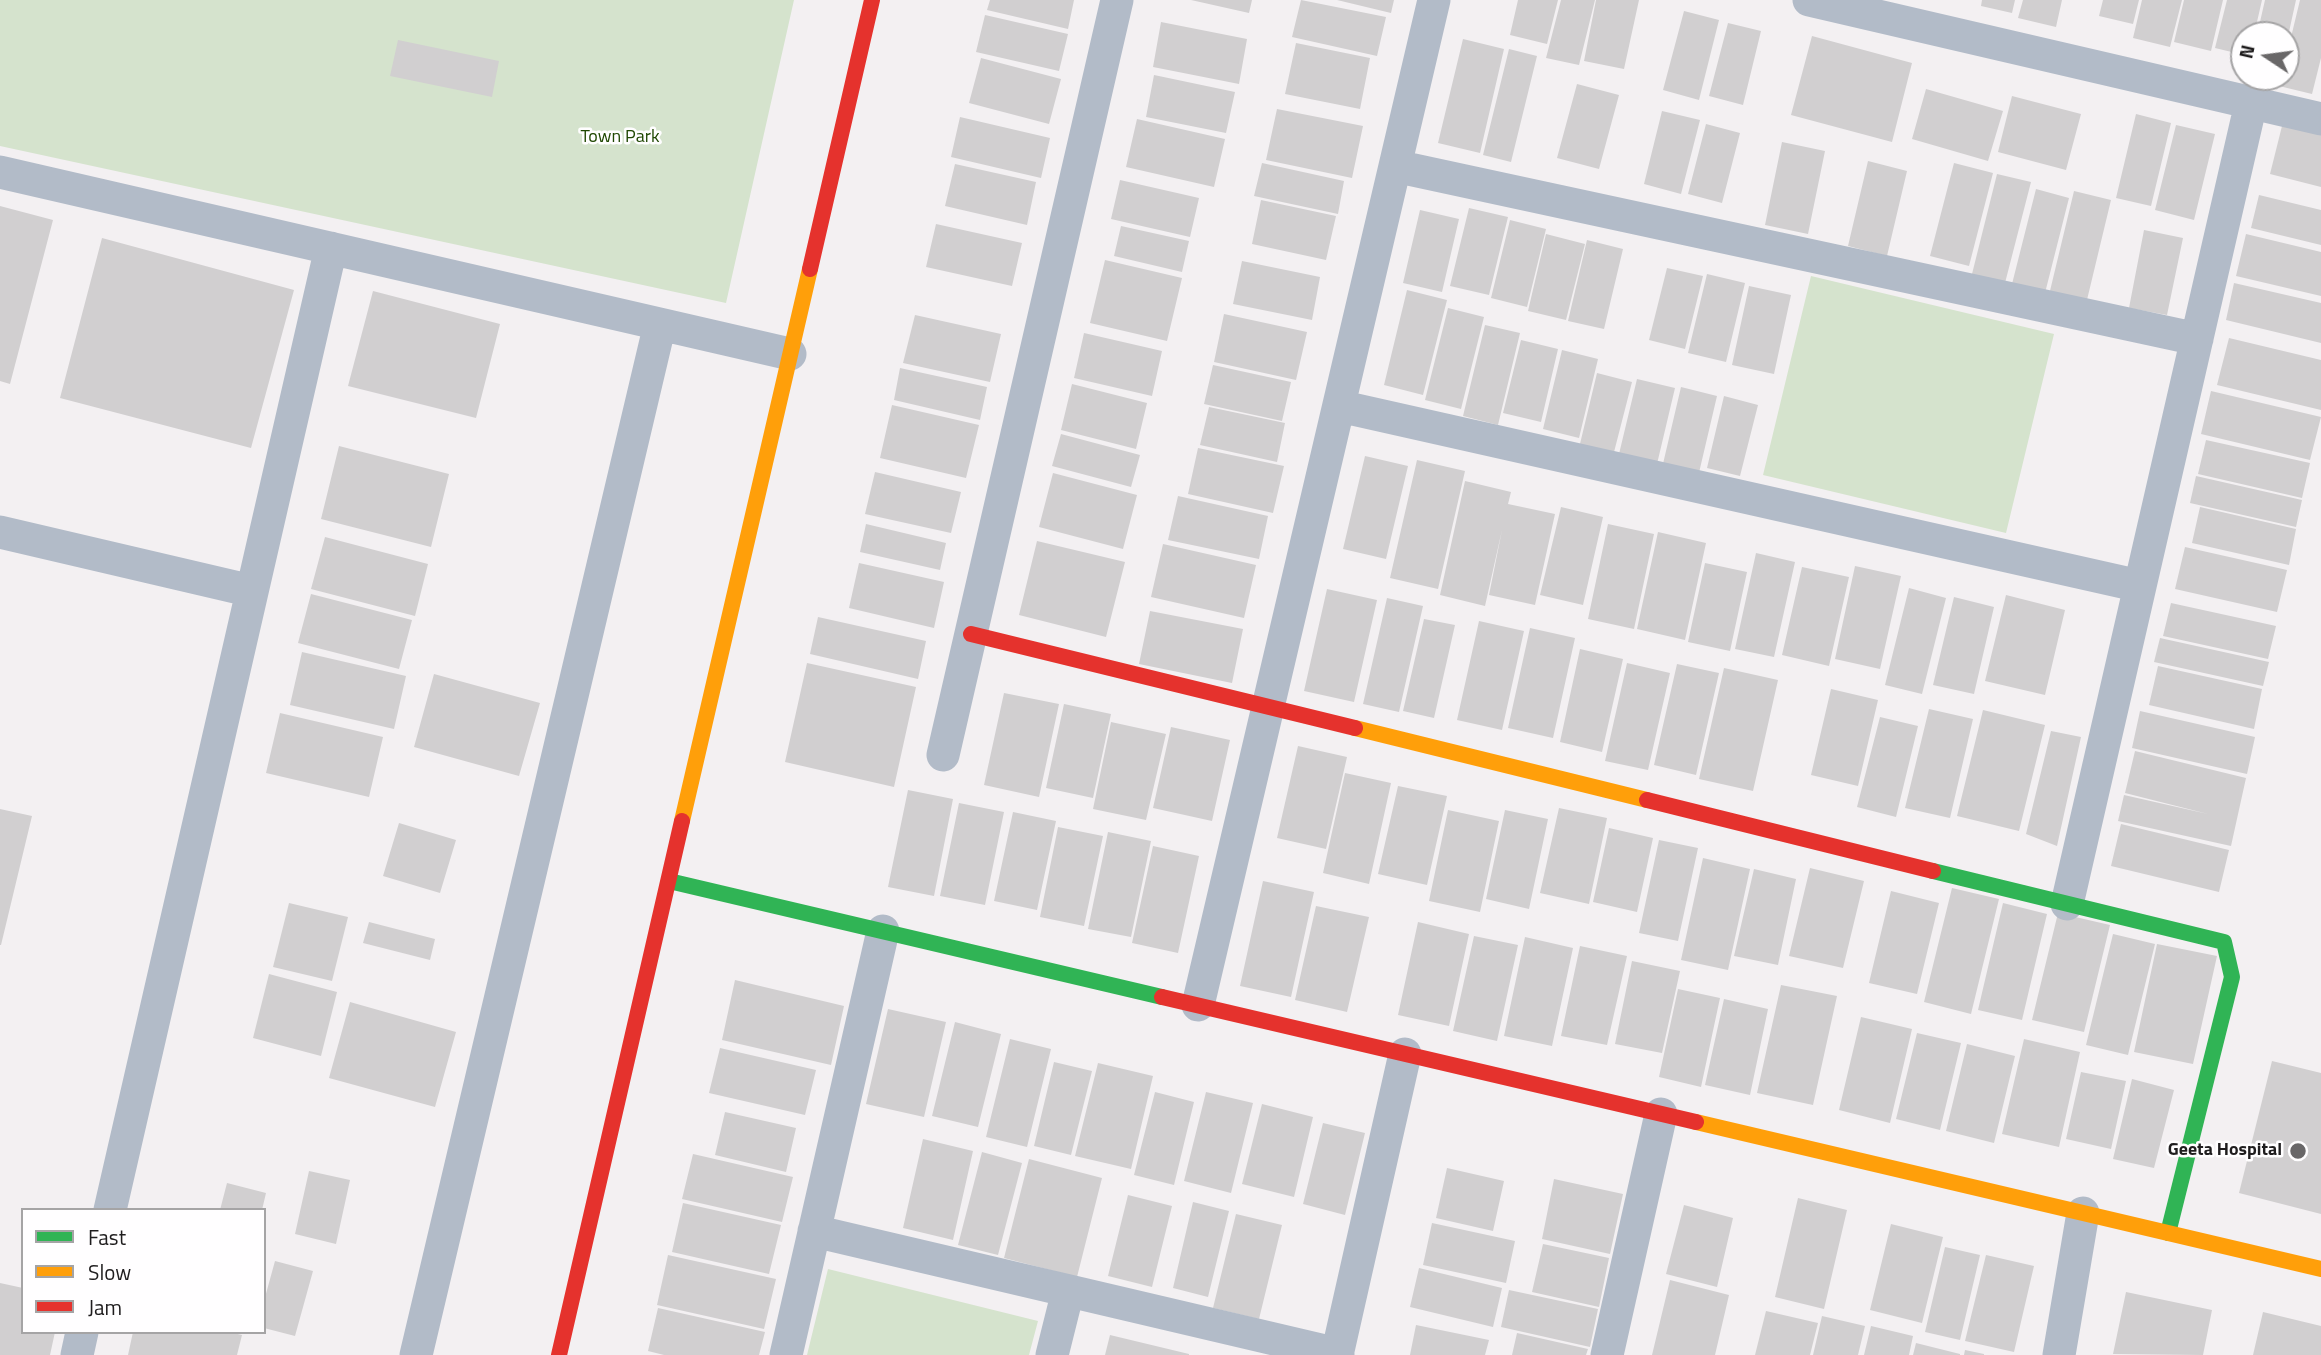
<!DOCTYPE html>
<style>
body{margin:0}
#map{position:relative;width:2321px;height:1355px;overflow:hidden;background:#f3f0f2;font-family:"Titillium Web",sans-serif}
canvas{display:block}
.legend{position:absolute;left:21px;top:1208px;width:245px;height:126px;box-sizing:border-box;background:#fffeff;border:2px solid #a5a4a5;margin:0;padding:9px 12px;list-style:none;font-size:21px;color:#1f1d1e}
.legend li{display:flex;align-items:center;gap:14px;height:35px}
.legend b{width:35px;border:2px solid #a5a4a5}
.north{position:absolute;left:2230px;top:21px;width:70px;height:70px;box-sizing:border-box;background:#fffeff;border:2px solid #a5a4a5;border-radius:50%;rotate:283deg;font-size:19px;font-weight:700;line-height:28px;text-align:center;color:#1f1d1e}
.north::after{content:'';display:block;margin:auto;width:24px;height:32px;background:#696768;clip-path:polygon(50% 0,100% 100%,50% 72%,0 100%)}
</style>
<div id="map">
<canvas width="2321" height="1355"></canvas>
<ul class="legend">
<li><b style="height:9px;background:#30b455"></b>Fast</li>
<li><b style="height:9px;background:#ff9f0a"></b>Slow</li>
<li><b style="height:9px;background:#e5322d"></b>Jam</li>
</ul>
<div class="north">N</div>
</div>
<script>
const ctx = document.querySelector('canvas').getContext('2d');
ctx.lineJoin = 'round';
function fillPath(path, color) { ctx.fillStyle = color; ctx.fill(path, 'evenodd'); }
const toPath = rows => new Path2D(rows.map(r => 'M' + r).join(''));
function trace(path, color, width, dash) { ctx.strokeStyle = color; ctx.lineWidth = width; ctx.lineCap = dash ? 'butt' : 'round'; ctx.setLineDash(dash || []); ctx.stroke(path); }
function label(font, color, halo, rows, align = 'center') {
  ctx.font = font + ' "Titillium Web",sans-serif'; ctx.lineWidth = 5; ctx.setLineDash([]); ctx.textBaseline = 'middle'; ctx.strokeStyle = halo; ctx.fillStyle = color; for (const [text, x, y, turn = 0] of rows) {
    ctx.save(); ctx.translate(x, y); ctx.rotate((+turn || 0) * Math.PI / 180); ctx.textAlign = isNaN(turn) ? turn : align; if (halo) ctx.strokeText(text, 0, 0); ctx.fillText(text, 0, 0); ctx.restore();
  }
}
fillPath(toPath([
 [0,0,794,0,726,303,0,146],
 [1811,276,2054,334,2006,533,1763,475],
 [828,1269,1038,1321,1029,1355,807,1355]
]), '#d5e3cd');
fillPath(toPath([
 [990,0,1074,0,1068,29,987,10],
 [1191,0,1252,0,1249,13],
 [1301,0,1386,17,1377,56,1292,37],
 [1337,0,1394,0,1391,13],
 [1518,0,1558,0,1547,44,1510,35],
 [1561,0,1595,0,1579,65,1546,58],
 [1596,0,1639,0,1624,69,1584,61],
 [1982,0,2015,0,2012,13,1981,6],
 [2023,0,2062,0,2056,27,2018,18],
 [2103,0,2139,0,2133,24,2099,16],
 [2142,0,2182,0,2170,47,2133,38],
 [2184,0,2223,0,2211,51,2174,42],
 [2227,0,2262,0,2254,35,2244,35,2244,55,2215,48],
 [2265,0,2296,0,2287,41,2286,35,2257,35],
 [2300,0,2321,0,2321,58,2312,94,2279,86,2281,77,2286,77,2286,58],
 [1684,11,1719,20,1699,100,1663,90],
 [985,15,1068,34,1059,71,976,52],
 [1161,22,1247,39,1239,84,1153,67],
 [1728,23,1761,31,1743,105,1709,96],
 [1812,36,1912,63,1892,142,1791,115],
 [1463,39,1504,49,1480,153,1438,143],
 [398,40,499,61,492,97,390,76],
 [1296,43,1370,58,1360,109,1285,94],
 [1509,49,1537,56,1511,162,1483,155],
 [981,58,1061,79,1049,124,969,103],
 [1154,75,1235,92,1226,133,1146,117],
 [2247,77,2279,77,2277,85],
 [1577,84,1619,95,1599,169,1557,158],
 [1926,89,2003,111,1988,161,1912,139],
 [2012,96,2081,114,2066,170,1998,152],
 [1277,109,1363,126,1352,178,1266,160],
 [1662,111,1700,120,1681,194,1644,184],
 [2136,114,2171,123,2151,206,2116,198],
 [960,117,1050,138,1041,178,951,157],
 [1137,119,1225,139,1214,187,1126,167],
 [2283,122,2321,132,2321,187,2270,174],
 [1706,124,1740,133,1722,203,1688,194],
 [2176,125,2215,134,2194,220,2155,210],
 [1782,142,1825,151,1808,234,1765,225],
 [1868,161,1907,171,1887,256,1848,246],
 [1262,163,1344,181,1338,214,1254,196],
 [1954,163,1993,173,1969,266,1930,256],
 [955,164,1036,182,1027,225,945,206],
 [1997,174,2031,182,2005,283,1972,274],
 [1120,180,1199,198,1190,237,1111,219],
 [2036,189,2069,198,2045,293,2012,284],
 [2074,191,2111,200,2086,304,2049,295],
 [2259,195,2321,210,2321,245,2251,228],
 [1261,200,1336,216,1326,260,1252,244],
 [0,206,53,220,10,384,0,381],
 [1469,208,1508,217,1489,295,1450,286],
 [1420,210,1459,219,1442,292,1403,283],
 [1510,220,1546,229,1527,307,1491,298],
 [936,224,1022,243,1012,286,926,267],
 [1121,226,1189,241,1182,272,1114,256],
 [2144,230,2183,238,2167,315,2129,308],
 [1546,234,1585,244,1566,320,1528,311],
 [2246,234,2321,252,2321,296,2236,276],
 [102,238,294,290,251,448,60,398],
 [1587,240,1623,249,1604,329,1568,321],
 [1105,260,1182,278,1167,341,1090,323],
 [1242,261,1320,277,1312,320,1233,304],
 [1667,268,1703,276,1685,349,1649,340],
 [1707,274,1745,283,1726,362,1688,353],
 [2234,283,2321,303,2321,343,2226,320],
 [1749,286,1791,295,1774,374,1732,365],
 [1407,290,1447,300,1423,395,1384,385],
 [373,291,500,324,476,418,348,386],
 [1448,308,1484,317,1461,409,1425,400],
 [1224,314,1307,332,1296,380,1214,362],
 [915,315,1001,334,990,382,903,363],
 [1485,325,1520,333,1498,425,1463,416],
 [1084,333,1162,351,1152,396,1074,378],
 [2229,338,2321,360,2321,410,2217,385],
 [1521,340,1558,349,1541,422,1503,413],
 [1562,350,1598,359,1579,438,1543,429],
 [1213,365,1291,382,1282,421,1204,404],
 [900,368,987,387,980,420,894,400],
 [1597,373,1632,382,1613,456,1579,448],
 [1637,379,1675,388,1657,464,1619,454],
 [1072,384,1147,403,1136,449,1061,430],
 [1681,387,1717,396,1698,477,1662,468],
 [2211,391,2321,417,2310,460,2201,434],
 [1724,396,1758,405,1740,476,1707,468],
 [892,405,979,425,966,478,880,458],
 [1209,407,1285,423,1277,462,1200,445],
 [1061,434,1140,455,1131,487,1052,466],
 [2206,440,2310,463,2302,498,2198,474],
 [339,446,449,474,431,547,321,519],
 [1198,448,1284,466,1273,513,1188,494],
 [1365,456,1408,466,1386,559,1343,549],
 [1417,460,1465,471,1438,589,1390,578],
 [875,472,961,492,951,533,865,514],
 [1053,473,1137,495,1123,549,1039,527],
 [2196,476,2302,500,2296,527,2190,503],
 [1465,481,1511,492,1508,504,1555,514,1535,605,1489,595,1502,530,1485,606,1440,595],
 [1178,496,1268,516,1259,559,1168,540],
 [1561,507,1603,517,1583,605,1540,595],
 [2200,507,2296,529,2289,565,2192,543],
 [866,524,946,543,940,570,860,552],
 [1608,524,1654,534,1634,629,1588,619],
 [1658,532,1706,543,1685,640,1637,629],
 [325,537,428,564,415,616,311,589],
 [1037,541,1125,562,1106,637,1019,615],
 [1163,544,1256,565,1244,618,1151,597],
 [2185,547,2287,570,2277,612,2175,589],
 [1756,553,1795,562,1774,657,1735,649],
 [859,563,944,582,934,628,849,608],
 [1705,563,1747,572,1730,651,1688,642],
 [1855,566,1901,576,1880,669,1835,659],
 [1802,567,1849,577,1829,666,1782,655],
 [1909,588,1946,598,1922,694,1885,685],
 [1327,589,1377,600,1354,702,1304,691],
 [311,594,412,620,399,669,298,643],
 [2006,595,2065,610,2045,695,1985,681],
 [1954,597,1994,607,1974,694,1933,685],
 [1387,598,1423,606,1399,712,1363,704],
 [2171,603,2276,626,2268,659,2163,636],
 [1150,611,1243,629,1232,683,1139,664],
 [818,617,926,641,918,679,810,654],
 [1424,619,1455,625,1434,718,1403,711],
 [1479,621,1524,631,1502,730,1457,720],
 [1530,628,1575,638,1553,738,1508,728],
 [2160,638,2269,662,2263,686,2154,662],
 [1580,649,1623,659,1602,752,1560,742],
 [302,652,406,676,394,729,290,705],
 [807,663,916,687,894,787,785,762],
 [1627,663,1670,673,1648,770,1605,761],
 [1677,664,1719,673,1696,775,1654,765],
 [2158,666,2262,689,2254,729,2149,705],
 [1724,668,1778,680,1753,791,1699,779],
 [434,674,540,703,519,776,414,747],
 [1831,689,1878,700,1858,786,1811,775],
 [1004,693,1059,704,1039,797,984,785],
 [1064,704,1111,714,1093,798,1046,788],
 [1929,709,1973,719,1950,818,1905,808],
 [1983,710,2045,725,2019,831,1957,816],
 [2140,711,2255,737,2247,774,2132,748],
 [280,713,383,737,369,797,266,773],
 [1880,717,1918,726,1896,817,1857,807],
 [1111,722,1166,734,1146,820,1093,809],
 [1171,727,1230,740,1212,821,1153,808],
 [2051,731,2081,737,2057,846,2026,834],
 [1298,746,1347,757,1326,849,1277,838],
 [2135,751,2246,778,2231,846,2118,821,2124,795,2208,814,2125,793],
 [1345,773,1391,783,1369,884,1323,873],
 [1398,786,1447,796,1427,885,1378,874],
 [908,790,953,799,934,896,888,887],
 [959,803,1004,812,985,905,940,896],
 [1559,808,1607,818,1589,904,1540,893],
 [0,809,32,816,1,945,0,945],
 [1448,810,1499,821,1480,912,1429,901],
 [1505,810,1548,819,1529,909,1486,899],
 [1013,812,1056,821,1037,910,994,901],
 [399,823,456,840,440,893,383,876],
 [2121,824,2229,850,2219,892,2111,866],
 [1058,827,1103,836,1084,926,1040,917],
 [1609,828,1653,838,1637,912,1593,902],
 [1108,832,1151,841,1131,937,1088,929],
 [1659,840,1698,848,1678,941,1639,933],
 [1153,846,1199,856,1178,953,1132,943],
 [1703,858,1750,869,1728,970,1681,960],
 [1810,868,1864,881,1843,968,1789,956],
 [1754,869,1796,879,1778,965,1734,956],
 [1263,881,1314,892,1291,997,1240,986],
 [1952,888,1999,899,1971,1014,1924,1002],
 [1891,891,1939,903,1917,994,1869,983],
 [289,903,348,917,332,981,273,967],
 [2003,903,2047,914,2022,1020,1978,1010],
 [1316,906,1369,917,1347,1012,1295,1000],
 [2058,913,2110,925,2084,1032,2032,1020],
 [369,922,435,939,430,960,363,943],
 [1418,922,1469,934,1449,1026,1398,1015],
 [2113,934,2155,944,2128,1055,2086,1045],
 [1474,936,1518,945,1497,1041,1453,1031],
 [1525,937,1573,948,1552,1046,1504,1036],
 [2157,944,2217,956,2193,1064,2134,1052],
 [1580,946,1627,956,1607,1045,1561,1036],
 [1632,961,1680,971,1662,1053,1615,1044],
 [269,974,337,992,321,1056,253,1038],
 [735,980,844,1006,831,1065,722,1040],
 [1781,985,1837,996,1813,1105,1757,1093],
 [1678,989,1720,998,1701,1087,1659,1077],
 [1724,999,1768,1009,1750,1095,1705,1085],
 [350,1002,456,1032,435,1107,329,1078],
 [888,1009,946,1022,924,1117,866,1104],
 [1861,1017,1912,1029,1890,1123,1839,1110],
 [955,1022,1001,1034,978,1127,932,1116],
 [1917,1033,1961,1043,1940,1130,1896,1119],
 [1010,1039,1051,1049,1027,1147,986,1137],
 [2024,1039,2080,1052,2059,1147,2002,1134],
 [1967,1044,2015,1056,1994,1143,1946,1131],
 [720,1048,816,1070,805,1115,709,1093],
 [2272,1061,2321,1073,2321,1214,2239,1193],
 [1054,1062,1092,1071,1071,1155,1034,1146],
 [1098,1063,1153,1076,1131,1169,1075,1156],
 [2081,1072,2126,1081,2111,1149,2066,1139],
 [2132,1079,2174,1090,2154,1168,2113,1159],
 [1155,1092,1194,1102,1174,1185,1134,1175],
 [1206,1092,1253,1103,1231,1193,1184,1181],
 [1262,1104,1313,1117,1294,1197,1242,1184],
 [725,1112,796,1128,786,1172,715,1155],
 [1323,1123,1365,1133,1345,1215,1303,1204],
 [923,1139,973,1151,953,1240,903,1228],
 [982,1152,1022,1163,998,1255,958,1245],
 [693,1154,793,1177,782,1222,682,1199],
 [1029,1159,1102,1178,1077,1277,1004,1258],
 [1447,1168,1504,1181,1493,1231,1436,1218],
 [309,1171,350,1180,336,1244,295,1234],
 [1554,1179,1623,1194,1610,1254,1542,1239],
 [227,1183,266,1193,262,1210,220,1210],
 [1128,1195,1172,1206,1152,1287,1108,1276],
 [1798,1198,1847,1210,1824,1309,1775,1297],
 [1193,1202,1229,1211,1208,1297,1173,1288],
 [683,1203,781,1225,769,1274,672,1252],
 [1684,1205,1733,1218,1717,1287,1666,1274],
 [1236,1214,1282,1225,1259,1319,1213,1308],
 [1432,1223,1515,1241,1506,1283,1423,1265],
 [1891,1224,1943,1237,1922,1323,1870,1310],
 [1543,1244,1609,1258,1599,1307,1532,1292],
 [1945,1247,1980,1255,1960,1340,1925,1332],
 [668,1255,776,1279,764,1329,657,1305],
 [1986,1255,2034,1266,2014,1352,1965,1341],
 [275,1261,313,1271,295,1336,264,1328,264,1301],
 [1419,1268,1502,1288,1493,1327,1410,1307],
 [1670,1280,1729,1295,1715,1355,1652,1355],
 [0,1283,23,1288,23,1332,55,1332,50,1355,0,1355],
 [1509,1290,1598,1309,1590,1347,1501,1327],
 [2126,1292,2212,1310,2203,1355,2113,1354],
 [658,1308,765,1332,759,1355,664,1355,648,1351],
 [1766,1311,1818,1323,1810,1355,1755,1355],
 [2263,1312,2321,1326,2321,1355,2253,1355],
 [1822,1316,1865,1326,1858,1355,1813,1355],
 [1416,1325,1489,1340,1485,1355,1410,1355],
 [1871,1326,1913,1336,1909,1355,1864,1355],
 [133,1332,229,1332,242,1335,237,1355,128,1355],
 [1517,1333,1588,1349,1586,1355,1512,1355],
 [1110,1335,1189,1354,1189,1355,1105,1355],
 [1916,1343,1960,1354,1960,1355,1913,1355],
 [1965,1350,1984,1354,1984,1355,1964,1355]
]), '#d1cfd0');
trace(toPath([
 [1809,0,2321,119],
 [1395,166,2197,339],
 [0,172,790,354],
 [1339,406,2140,586],
 [0,532,252,591],
 [943,755,1117,0],
 [2067,904,2251,103],
 [1198,1005,1434,0],
 [110,1210,331,248],
 [814,1231,1338,1354],
 [77,1355,82,1332],
 [416,1355,660,324],
 [786,1355,883,931],
 [1052,1355,1068,1291],
 [1337,1355,1405,1054],
 [1607,1355,1661,1114],
 [2059,1355,2083,1213]
]), '#b2bbc8', 33);
trace(toPath([
 [1933,871,2224,942,2232,977,2168,1233],
 [669,881,1162,997]
]), '#30b455', 16);
trace(toPath([
 [1355,728,1647,800],
 [682,821,810,269],
 [1696,1122,2321,1269]
]), '#ff9f0a', 16);
trace(toPath([
 [810,269,872,0],
 [971,634,1355,728],
 [1647,800,1933,871],
 [1162,997,1696,1122],
 [559,1355,682,821]
]), '#e5322d', 16);
for (const [x, y, r, color] of [
 [2298,1151,9,"#696768"]
]) { const dot = new Path2D(); dot.arc(x, y, r, 0, 2 * Math.PI); ctx.fillStyle = color; ctx.fill(dot); trace(dot, '#fffeff', 2.5); }
label('18px', '#1f4702', '#fffeff', [
 ["Town Park",620,138]
]);
label('bold 18px', '#1f1d1e', '#fffeff', [
 ["Geeta Hospital",2282,1151]
], 'right');
</script>
